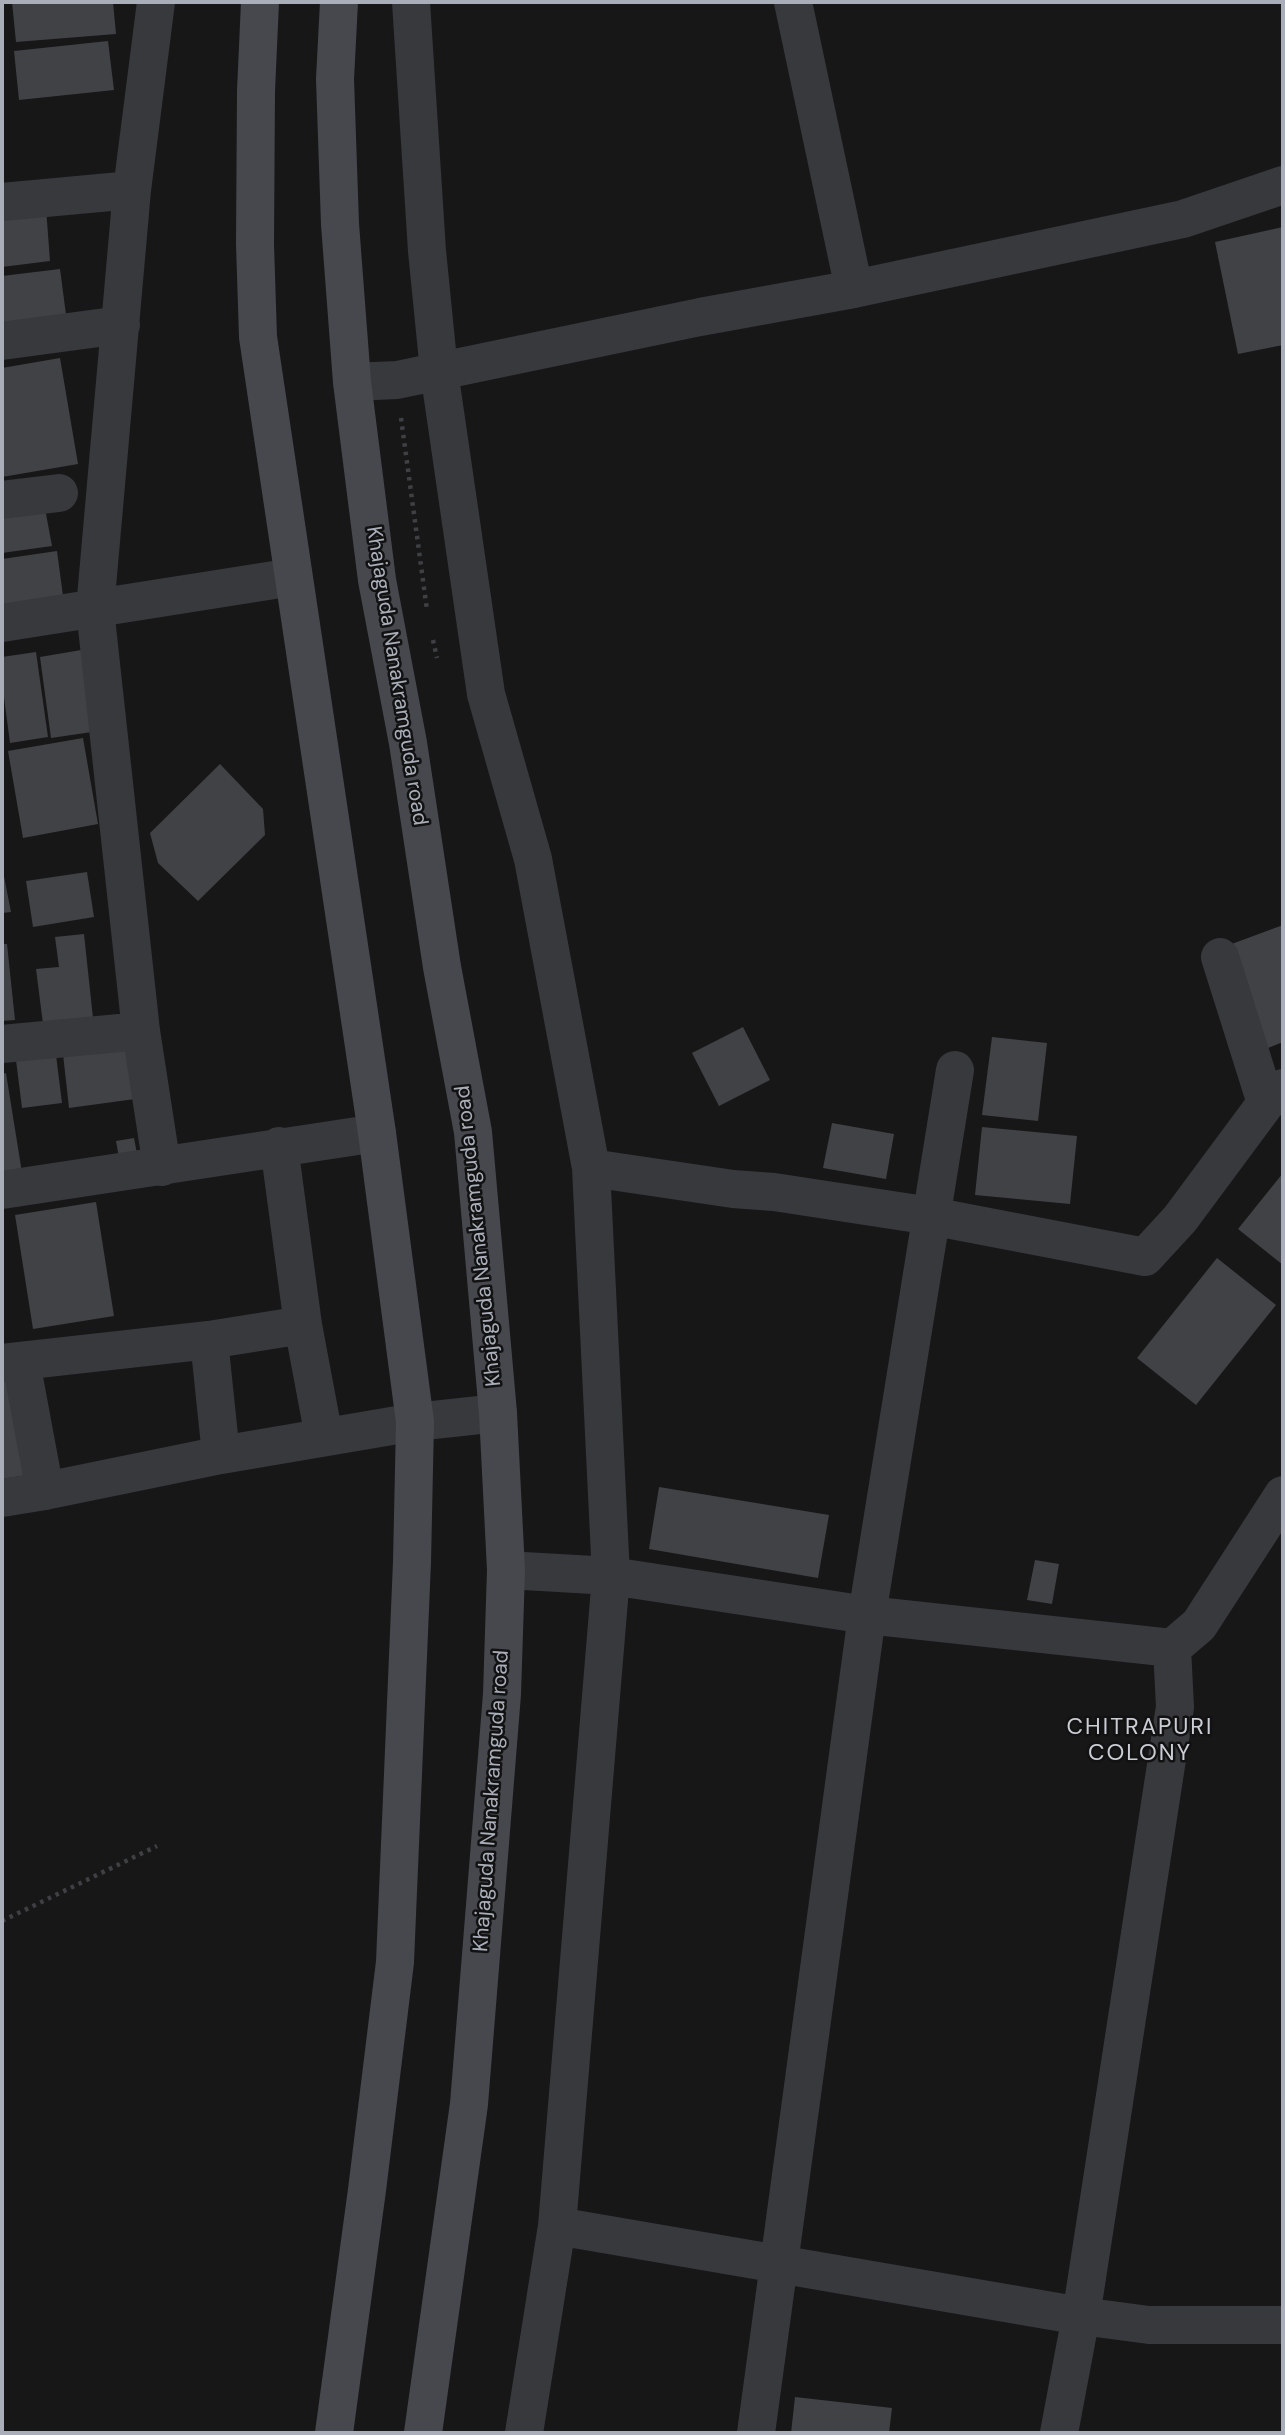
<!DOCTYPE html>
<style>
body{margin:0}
#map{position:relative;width:1285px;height:2435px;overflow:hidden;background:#171718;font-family:"DM Sans",sans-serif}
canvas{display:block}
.frame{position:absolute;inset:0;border:4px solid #a9aeb8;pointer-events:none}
</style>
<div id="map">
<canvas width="1285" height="2435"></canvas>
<div class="frame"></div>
</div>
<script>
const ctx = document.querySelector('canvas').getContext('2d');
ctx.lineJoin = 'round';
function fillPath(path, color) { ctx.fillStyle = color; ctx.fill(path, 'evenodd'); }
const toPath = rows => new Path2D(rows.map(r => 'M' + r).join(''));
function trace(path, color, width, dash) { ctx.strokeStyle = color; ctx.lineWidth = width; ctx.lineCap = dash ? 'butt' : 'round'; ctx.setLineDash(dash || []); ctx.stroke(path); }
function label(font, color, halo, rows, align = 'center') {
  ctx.font = font + ' "DM Sans",sans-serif'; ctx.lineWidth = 5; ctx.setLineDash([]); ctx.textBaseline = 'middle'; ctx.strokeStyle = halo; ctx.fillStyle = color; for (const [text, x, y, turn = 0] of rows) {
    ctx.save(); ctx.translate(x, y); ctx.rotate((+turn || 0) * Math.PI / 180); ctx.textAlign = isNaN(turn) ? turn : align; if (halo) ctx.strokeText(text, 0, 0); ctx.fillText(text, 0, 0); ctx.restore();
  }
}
fillPath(toPath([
 [12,2,113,2,116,34,16,42],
 [108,41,114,90,19,100,14,51],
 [46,208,50,261,2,267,2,214],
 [1283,227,1283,345,1238,354,1215,242],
 [60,269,68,330,2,338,2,276],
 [60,358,78,464,2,477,2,368],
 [44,503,52,546,2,553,2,510],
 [57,551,65,611,2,620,2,559],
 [81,650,92,732,51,738,40,657],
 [36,652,48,737,10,743,2,682,2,657],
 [83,738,98,824,23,838,8,751],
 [220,764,263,809,265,835,198,901,158,863,150,833],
 [2,866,11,912,2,913],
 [87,872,94,917,33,927,26,881],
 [1283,925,1283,1042,1268,1048,1229,945],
 [84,934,93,1018,43,1024,36,969,59,967,55,937],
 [2,944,7,944,15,1020,2,1021],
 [743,1027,770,1080,719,1106,692,1053],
 [992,1037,1047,1043,1038,1121,982,1115],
 [129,1046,135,1099,69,1108,63,1054],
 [56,1055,62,1103,22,1108,16,1060],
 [6,1073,23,1179,2,1183,2,1074],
 [832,1123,894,1134,886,1179,823,1168],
 [982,1127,1077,1136,1070,1204,975,1195],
 [134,1138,138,1159,120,1163,116,1141],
 [1283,1173,1283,1265,1238,1229],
 [96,1202,114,1316,33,1329,15,1215],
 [1217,1258,1276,1305,1196,1405,1137,1358],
 [18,1370,34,1474,2,1479,2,1372],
 [659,1487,829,1515,818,1578,649,1549],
 [1035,1560,1059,1564,1052,1604,1027,1600],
 [795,2397,892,2408,889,2433,850,2431,849,2433,791,2433]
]), '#414245');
trace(toPath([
 [401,418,427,610],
 [433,640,437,658],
 [2,1921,157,1846]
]), '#3e4044', 4.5, [3.5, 5]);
trace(toPath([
 [156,2,132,190,95,609,141,1031,162,1167],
 [411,2,427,251,439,371,486,694,533,859,591,1168,611,1576,557,2226,524,2433],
 [793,2,854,289],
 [2,202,132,190],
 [2,341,121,325],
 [352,382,397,380,700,317,854,289,1183,219,1283,185],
 [2,500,59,493],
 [2,623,293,577],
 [1220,957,1266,1103],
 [2,1044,141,1031],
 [591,1168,733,1189,774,1192,931,1216,1145,1257,1180,1219,1266,1103,1283,1088],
 [2,1190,377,1133],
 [303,1325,324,1437],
 [209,1340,221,1455],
 [21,1362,45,1491],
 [2,1363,209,1340,303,1325,279,1146],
 [2,1498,45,1491,221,1455,415,1422,498,1413],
 [506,1570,611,1576,867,1615,1172,1648,1199,1625,1283,1495],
 [557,2226,1081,2316,1149,2325,1283,2325],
 [756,2433,867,1615,955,1070],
 [1059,2433,1081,2316,1175,1707,1172,1648]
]), '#38393d', 38);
trace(toPath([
 [260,2,256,91,255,244,258,337,377,1133,415,1422,412,1562,395,1962,367,2190,334,2433],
 [339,2,335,79,340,224,352,382,377,580,408,743,442,967,473,1132,498,1413,506,1570,502,1694,469,2104,423,2433]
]), '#46484d', 38);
label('21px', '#a9aeb8', '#121213', [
 ["Khajaguda Nanakramguda road",396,676,81],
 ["Khajaguda Nanakramguda road",479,1236,-96],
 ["Khajaguda Nanakramguda road",492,1801,-86]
]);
ctx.letterSpacing = '2px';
label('23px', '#cacdd4', '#121213', [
 ["CHITRAPURI",1140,1728],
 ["COLONY",1140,1754]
]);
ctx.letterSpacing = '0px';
</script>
